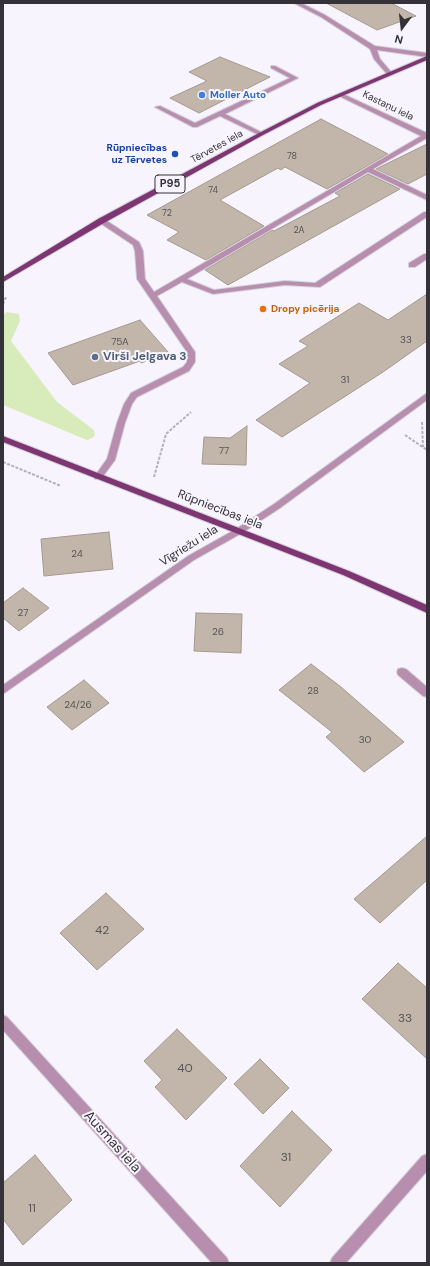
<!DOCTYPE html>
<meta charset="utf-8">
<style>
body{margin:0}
#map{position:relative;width:430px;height:1266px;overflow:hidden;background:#f7f4fd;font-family:"DM Sans",sans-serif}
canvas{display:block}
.frame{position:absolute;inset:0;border:4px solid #343238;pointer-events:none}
.north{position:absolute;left:382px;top:8px;width:40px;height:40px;-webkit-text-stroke:3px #f7f4fd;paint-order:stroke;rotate:195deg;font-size:11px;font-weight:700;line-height:16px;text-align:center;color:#343238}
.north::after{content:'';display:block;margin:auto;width:14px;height:18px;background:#343238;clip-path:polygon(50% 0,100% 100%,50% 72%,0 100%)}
</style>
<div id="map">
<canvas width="430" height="1266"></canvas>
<div class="frame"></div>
<div class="north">N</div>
</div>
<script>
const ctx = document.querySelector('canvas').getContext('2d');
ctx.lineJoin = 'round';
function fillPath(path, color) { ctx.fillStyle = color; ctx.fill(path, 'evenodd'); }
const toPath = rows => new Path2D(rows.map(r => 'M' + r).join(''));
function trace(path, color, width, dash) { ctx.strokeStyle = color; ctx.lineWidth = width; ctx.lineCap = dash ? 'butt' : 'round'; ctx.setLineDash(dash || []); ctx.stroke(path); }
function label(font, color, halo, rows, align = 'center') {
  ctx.font = font + ' "DM Sans",sans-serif'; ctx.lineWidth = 4; ctx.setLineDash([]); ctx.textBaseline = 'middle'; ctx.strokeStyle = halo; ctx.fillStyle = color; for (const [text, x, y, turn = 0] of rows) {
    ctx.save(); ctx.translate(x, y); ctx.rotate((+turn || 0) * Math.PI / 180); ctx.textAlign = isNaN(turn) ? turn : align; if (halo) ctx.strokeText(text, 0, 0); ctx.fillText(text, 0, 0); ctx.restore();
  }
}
fillPath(toPath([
 [7,312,19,314,20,321,11,341,57,402,94,430,95,435,92,438,87,440,3,405,3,315]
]), '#d8ebba');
const building = toPath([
 [326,3,391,3,416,16,377,30,326,3],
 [220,57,270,77,199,113,170,98,207,81,189,72,220,57],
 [321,119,388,154,327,189,285,167,281,170,278,168,220,200,264,226,206,260,167,240,179,232,147,215,321,119],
 [427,144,427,174,408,184,376,169,427,144],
 [368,174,400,189,228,285,205,270,272,230,274,231,340,196,335,193,368,174],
 [427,294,427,341,383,372,282,437,256,420,310,383,279,364,308,346,299,341,359,303,388,320,427,294],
 [140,320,169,353,141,363,140,361,73,385,48,353,140,320],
 [247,426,246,465,202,464,204,437,230,438,247,426],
 [109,532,113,569,44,576,41,539,109,532],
 [23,588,49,608,19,631,3,618,3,603,23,588],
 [196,613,242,614,241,653,194,651,196,613],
 [311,664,341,687,404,742,364,772,326,737,332,732,279,690,311,664],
 [84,680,109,703,72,730,47,707,84,680],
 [427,836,427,880,380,923,354,899,427,836],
 [106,893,144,929,97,970,60,933,106,893],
 [398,963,427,988,427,1059,362,999,398,963],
 [177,1029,227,1078,186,1120,155,1087,162,1080,144,1061,177,1029],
 [260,1059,289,1088,263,1114,234,1084,260,1059],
 [292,1111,332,1150,280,1207,240,1166,292,1111],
 [35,1155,72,1200,23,1245,3,1219,3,1183,35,1155]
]);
fillPath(building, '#c2b6ab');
trace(building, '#a4998e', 1);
const minor = toPath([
 [294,3,301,3,325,15,375,46,427,53,427,57,377,50,380,59,392,73,387,74,374,59,370,49,321,17,294,3],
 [271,66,275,66,298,78,225,114,263,133,263,135,259,135,220,116,197,127,193,127,155,107,160,106,195,123,290,78,271,68,271,66],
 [339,94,343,94,427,133,427,138,373,169,427,195,427,200,368,172,187,279,214,290,285,281,315,283,424,212,427,212,427,217,320,287,285,285,213,294,182,282,157,296,195,352,195,362,189,371,137,397,132,404,125,423,115,460,101,479,95,479,94,477,107,459,117,423,124,404,131,393,183,367,187,362,187,352,137,279,135,251,133,245,97,221,104,219,139,242,143,251,145,279,154,292,421,136,339,96,339,94],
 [424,254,427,254,427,259,415,267,409,267,409,263,424,254],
 [427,393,427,400,280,508,242,533,194,560,3,694,3,685,188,556,236,529,274,504,427,393],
 [402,668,406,669,427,687,427,697,423,696,398,675,397,672,398,669,402,668],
 [3,1015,7,1017,227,1258,229,1263,212,1263,3,1030,3,1015],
 [427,1154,427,1171,346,1263,330,1263,332,1258,422,1156,427,1154]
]);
const major = toPath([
 [427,56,427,60,321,105,263,135,104,223,3,282,3,277,98,219,259,133,317,103,427,56],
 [3,436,349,571,427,605,427,613,343,575,3,442,3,436]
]);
trace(minor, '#d4d1da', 2);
trace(major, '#d4d1da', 2);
trace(toPath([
 [3,304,6,297],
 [422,422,423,447],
 [405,435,427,450],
 [3,462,61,486],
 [154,477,166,434,191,412]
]), '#b3b1b8', 2, [3, 1.5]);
fillPath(minor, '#b88eaf');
fillPath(major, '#7e3673');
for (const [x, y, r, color] of [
 [202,95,4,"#3f7fe0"],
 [175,154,4,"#1a4fb4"],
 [263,309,4,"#e8710a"],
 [95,357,4,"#5c6f8a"]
]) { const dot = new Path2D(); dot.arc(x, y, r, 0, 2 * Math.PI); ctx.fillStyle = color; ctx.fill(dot); trace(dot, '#f7f4fd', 1.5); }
label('9px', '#585355', null, [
 ["78",292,157],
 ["74",213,191],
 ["72",167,214],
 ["2A",299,231]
]);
label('bold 10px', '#366cbe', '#f7f4fd', [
 ["Moller Auto",210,95]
], 'left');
label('10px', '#343238', '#f7f4fd', [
 ["Kastaņu iela",388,106,26],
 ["Tērvetes iela",217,147,-29]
]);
label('bold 10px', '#164399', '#f7f4fd', [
 ["Rūpniecības",167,148],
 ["uz Tērvetes",167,160]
], 'right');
label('bold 10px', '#c56008', '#f7f4fd', [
 ["Dropy picērija",271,309]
], 'left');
label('10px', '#585355', null, [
 ["33",406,340],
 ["75A",120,342],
 ["31",345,380],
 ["77",224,451],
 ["24",77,554],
 ["27",23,613],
 ["26",218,632],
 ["28",313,691],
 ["24/26",78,705],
 ["30",365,740]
]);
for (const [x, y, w] of [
 [170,184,30]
]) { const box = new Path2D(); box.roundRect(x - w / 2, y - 9, w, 18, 3); ctx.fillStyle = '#f7f4fd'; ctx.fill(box); trace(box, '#343238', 1); }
label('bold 11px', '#343238', null, [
 ["P95",170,184]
]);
label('bold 12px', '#4e5e75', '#f7f4fd', [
 ["Virši Jelgava 3",103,357]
], 'left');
label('12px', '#343238', '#f7f4fd', [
 ["Rūpniecības iela",220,510,21],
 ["Vīgriežu iela",189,546,-32]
]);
label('12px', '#585355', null, [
 ["42",102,931],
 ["33",405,1019],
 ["40",185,1069],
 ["31",286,1158],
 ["11",32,1209]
]);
label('14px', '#343238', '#f7f4fd', [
 ["Ausmas iela",112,1142,48]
]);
</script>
